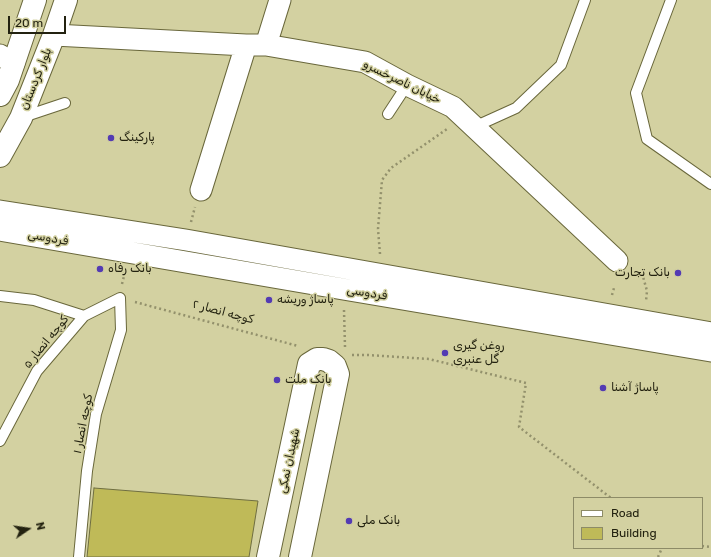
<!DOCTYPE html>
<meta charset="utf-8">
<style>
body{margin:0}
#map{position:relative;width:711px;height:557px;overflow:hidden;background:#d3d1a1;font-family:Rubik,sans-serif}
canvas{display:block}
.legend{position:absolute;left:573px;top:497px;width:130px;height:52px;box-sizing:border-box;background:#d3d1a1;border:1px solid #8d8b67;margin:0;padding:5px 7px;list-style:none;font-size:12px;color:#232210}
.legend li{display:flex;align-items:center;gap:8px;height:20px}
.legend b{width:20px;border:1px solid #8d8b67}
.north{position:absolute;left:8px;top:509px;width:40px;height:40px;-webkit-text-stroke:3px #d3d1a1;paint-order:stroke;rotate:77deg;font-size:11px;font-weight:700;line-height:16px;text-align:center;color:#232210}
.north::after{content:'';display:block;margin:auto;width:14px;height:18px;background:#232210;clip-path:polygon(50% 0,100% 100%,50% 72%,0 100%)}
.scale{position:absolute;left:8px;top:16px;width:58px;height:18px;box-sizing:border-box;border:2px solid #232210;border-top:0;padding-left:5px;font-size:12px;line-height:14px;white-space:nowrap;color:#232210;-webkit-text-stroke:3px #d3d1a1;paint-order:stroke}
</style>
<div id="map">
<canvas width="711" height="557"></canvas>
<ul class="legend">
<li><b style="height:5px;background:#fff"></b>Road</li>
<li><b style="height:11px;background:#bfba58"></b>Building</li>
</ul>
<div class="north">N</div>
<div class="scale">20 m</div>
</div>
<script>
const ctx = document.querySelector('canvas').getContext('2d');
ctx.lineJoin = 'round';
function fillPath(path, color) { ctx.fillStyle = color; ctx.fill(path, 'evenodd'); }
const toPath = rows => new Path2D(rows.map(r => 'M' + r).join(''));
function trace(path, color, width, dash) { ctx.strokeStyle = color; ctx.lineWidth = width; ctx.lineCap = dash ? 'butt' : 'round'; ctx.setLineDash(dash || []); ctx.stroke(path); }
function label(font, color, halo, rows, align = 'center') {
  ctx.font = font + ' Rubik,Vazirmatn,sans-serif'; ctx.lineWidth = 3; ctx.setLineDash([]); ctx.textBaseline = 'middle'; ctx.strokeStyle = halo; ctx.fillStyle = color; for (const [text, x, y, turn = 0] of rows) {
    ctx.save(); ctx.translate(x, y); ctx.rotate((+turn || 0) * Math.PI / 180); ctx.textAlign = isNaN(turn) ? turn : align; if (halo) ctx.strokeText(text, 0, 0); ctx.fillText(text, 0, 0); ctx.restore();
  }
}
const building = toPath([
 [94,488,258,501,249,557,87,557,94,488]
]);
fillPath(building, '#bfba58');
trace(building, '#6f6e41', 1);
const lane = toPath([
 [671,0,636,93,647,139,711,184],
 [388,114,407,85],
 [23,117,65,103],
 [474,127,516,108,561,65,585,0],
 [0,296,34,300,84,316],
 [0,441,37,371,84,316,120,298,121,330,96,414,87,471,79,557]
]);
const street = toPath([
 [54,35,246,45,266,45,365,62,407,85,453,107,617,261],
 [266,45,280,0],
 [0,55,14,63],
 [201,190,246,45],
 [0,211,186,240,711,333],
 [0,230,343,289,711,351]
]);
const secondary = toPath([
 [268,557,309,364,317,359,323,359,329,361,335,366,338,374,300,557]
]);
const primary = toPath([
 [0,95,8,80,35,0],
 [0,156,21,118,54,35,66,0]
]);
trace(lane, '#69673b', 12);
trace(street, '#69673b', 23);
trace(secondary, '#69673b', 24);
trace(primary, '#69673b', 24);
trace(toPath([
 [191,222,195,207],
 [380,254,378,229,382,180,391,168,447,129],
 [642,273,647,291,646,301],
 [122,284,125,272],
 [612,295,614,288],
 [135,302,298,346],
 [344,310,345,347],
 [352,355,368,355,429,359,526,383,519,427,611,498],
 [702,546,711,547],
 [658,557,662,548]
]), '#93916c', 2.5, [2, 3]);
trace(lane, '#fff', 10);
trace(street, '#fff', 21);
trace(secondary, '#fff', 22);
trace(primary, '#fff', 22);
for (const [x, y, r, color] of [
 [111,138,4,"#533bb3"],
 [100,269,4,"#533bb3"],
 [678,273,4,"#533bb3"],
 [269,300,4,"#533bb3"],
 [445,353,4,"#533bb3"],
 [277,380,4,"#533bb3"],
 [603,388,4,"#533bb3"],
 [349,521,4,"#533bb3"]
]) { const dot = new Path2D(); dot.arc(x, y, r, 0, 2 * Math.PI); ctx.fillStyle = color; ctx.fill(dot); trace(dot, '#d3d1a1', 1.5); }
label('12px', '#232210', '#d3d1a1', [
 ["بلوار کردستان",36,79,-68],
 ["خیابان ناصرخسرو",402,82,26],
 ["فردوسی",48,238,10],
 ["فردوسی",367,293,9],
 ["کوچه انصار ۲",223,312,15],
 ["کوچه انصار ۵",46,342,-51],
 ["کوچه انصار ۱",83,424,-79],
 ["شهیدان نمکی",289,461,-78]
]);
label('12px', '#232210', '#d3d1a1', [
 ["پارکینگ",119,138],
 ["بانک رفاه",108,269],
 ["بانک تجارت",670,273,"right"],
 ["پاساژ وریشه",277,300],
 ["روغن گیری",453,346],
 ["گل عنبری",453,360],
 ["بانک ملت",285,380],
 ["پاساژ آشنا",611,388],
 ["بانک ملی",357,521]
], 'left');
</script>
